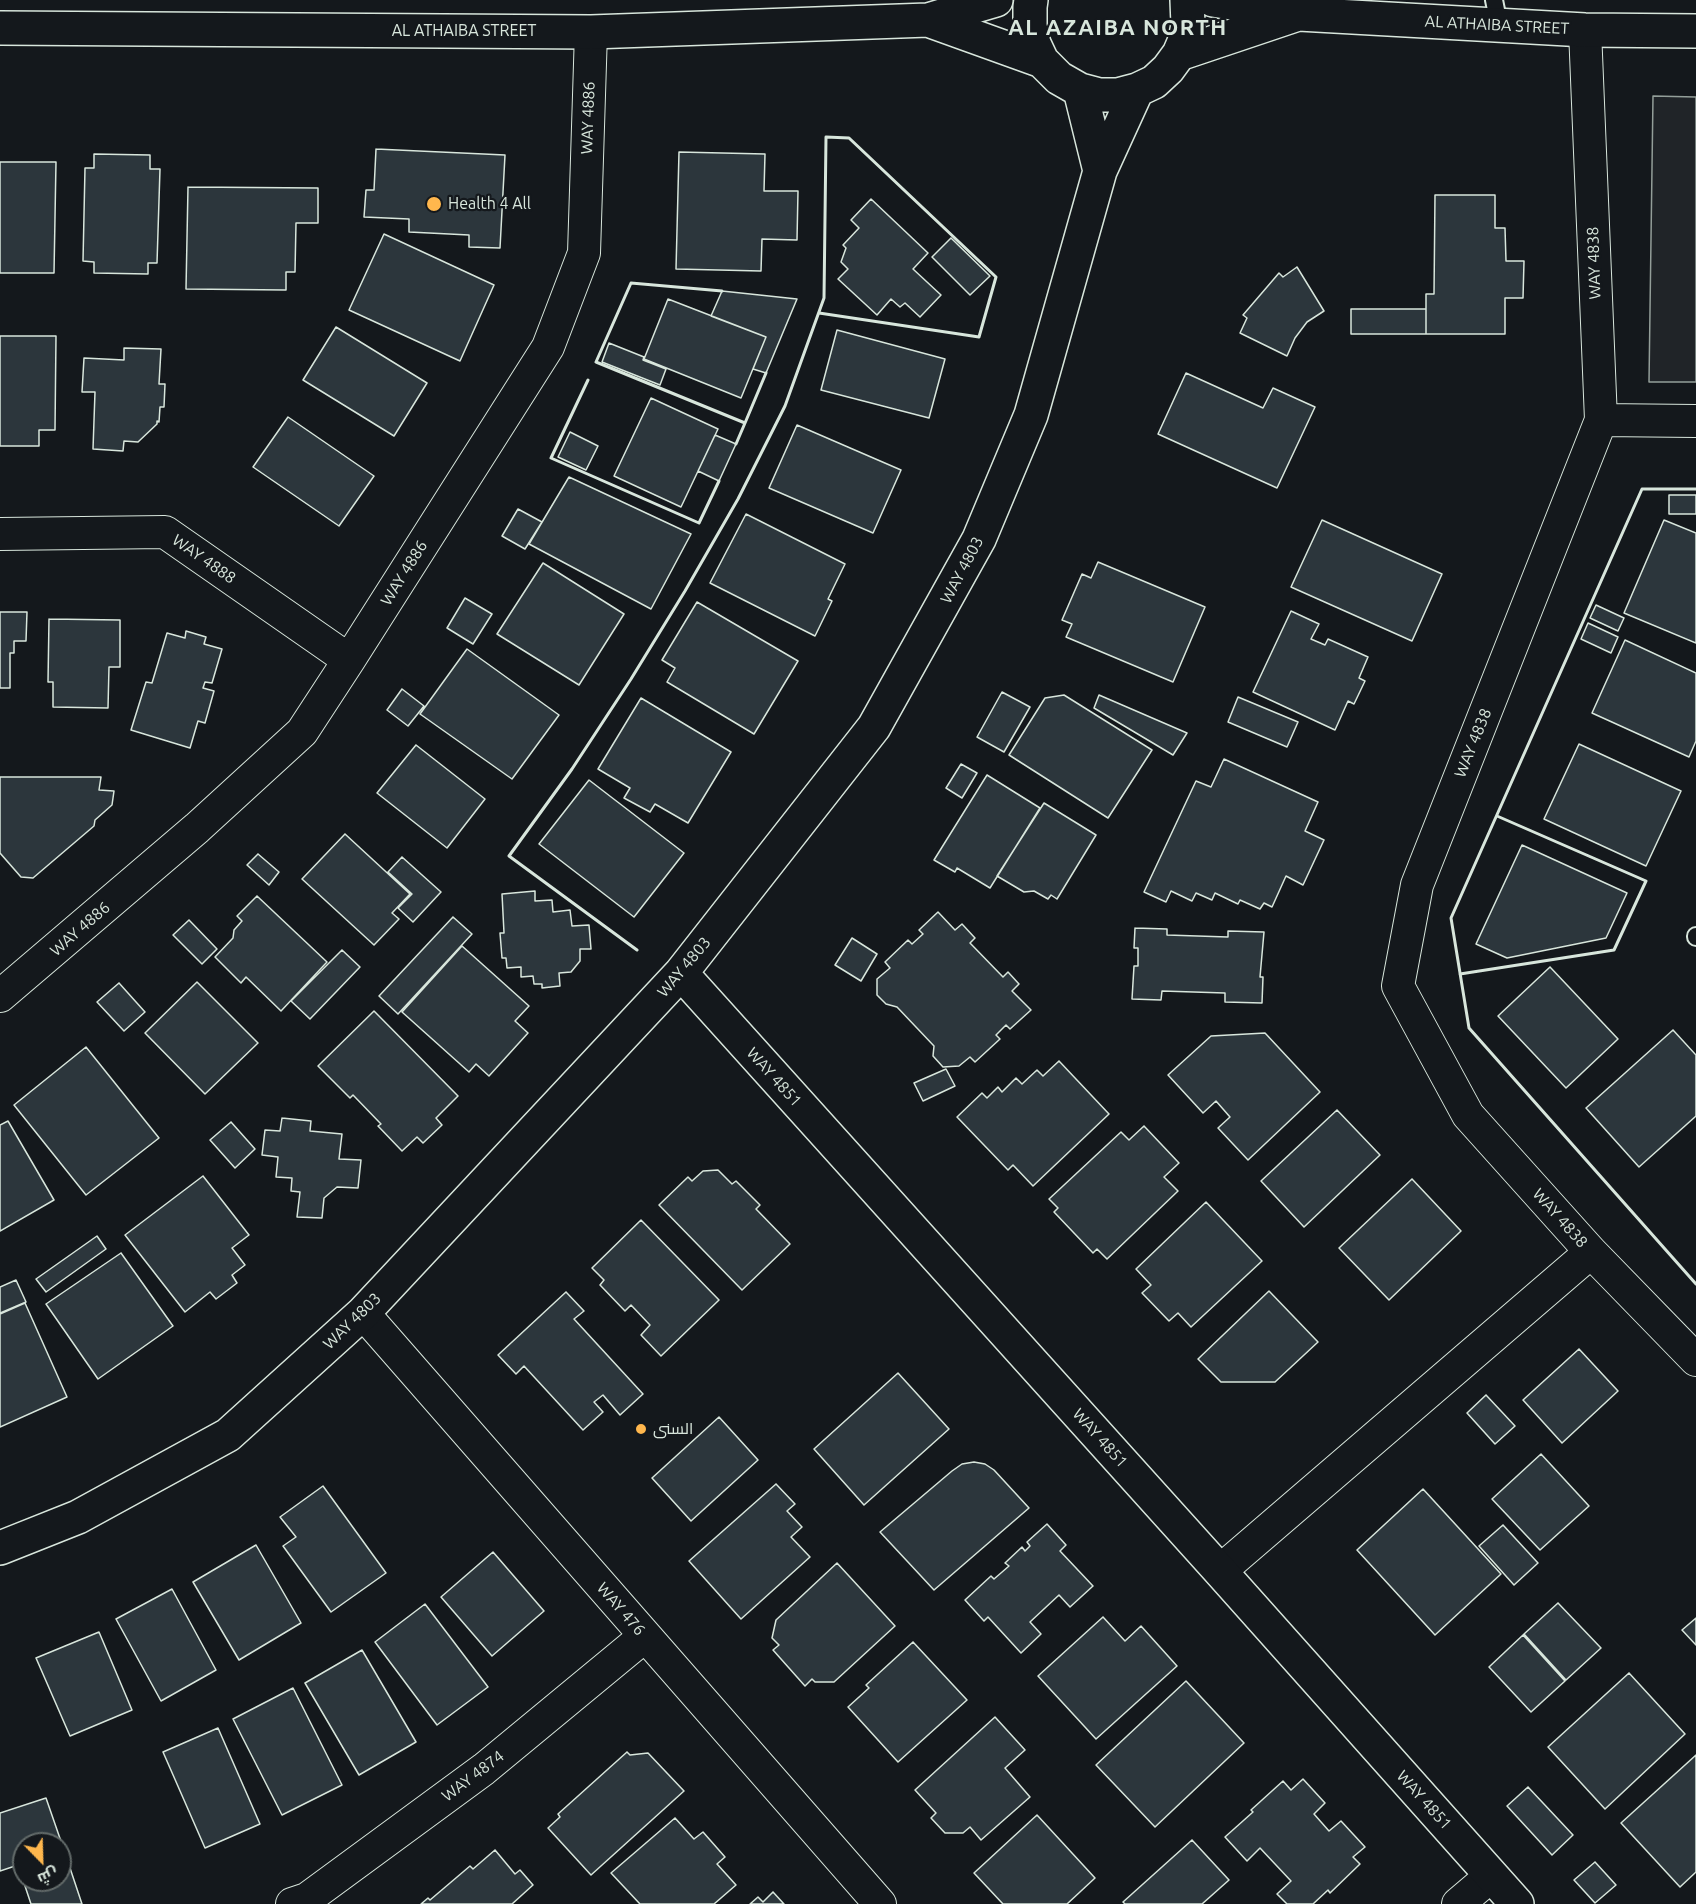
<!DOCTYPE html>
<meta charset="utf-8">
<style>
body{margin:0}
#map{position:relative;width:1696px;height:1904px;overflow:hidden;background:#14181c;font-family:Ubuntu,Cairo,sans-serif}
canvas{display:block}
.north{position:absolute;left:12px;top:1832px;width:60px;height:60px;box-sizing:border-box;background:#14181c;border:2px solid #626a69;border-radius:50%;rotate:157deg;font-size:16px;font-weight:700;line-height:24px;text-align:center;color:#d8e6dc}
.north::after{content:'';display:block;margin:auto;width:21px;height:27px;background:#ffb74d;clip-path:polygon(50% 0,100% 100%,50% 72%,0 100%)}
</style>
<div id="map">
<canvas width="1696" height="1904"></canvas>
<div class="north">ش</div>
</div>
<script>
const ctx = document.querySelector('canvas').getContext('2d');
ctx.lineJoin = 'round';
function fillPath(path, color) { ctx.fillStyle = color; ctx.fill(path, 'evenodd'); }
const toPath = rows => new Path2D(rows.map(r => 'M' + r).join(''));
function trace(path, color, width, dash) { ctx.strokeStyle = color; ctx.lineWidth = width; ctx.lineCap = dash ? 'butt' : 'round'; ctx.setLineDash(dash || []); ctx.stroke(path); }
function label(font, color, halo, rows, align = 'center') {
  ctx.font = font + ' Ubuntu,Cairo,sans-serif'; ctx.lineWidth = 4.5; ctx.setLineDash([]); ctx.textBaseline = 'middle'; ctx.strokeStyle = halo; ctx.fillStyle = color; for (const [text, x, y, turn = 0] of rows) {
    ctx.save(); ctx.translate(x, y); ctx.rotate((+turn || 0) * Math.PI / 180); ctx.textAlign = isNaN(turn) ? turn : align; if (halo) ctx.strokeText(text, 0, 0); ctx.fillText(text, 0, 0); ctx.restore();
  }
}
const green = toPath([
 [1653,96,1696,97,1696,382,1649,382,1653,96]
]);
fillPath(green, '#202428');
trace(green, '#939e99', 1.5);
const building = toPath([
 [376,149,505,155,500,248,469,247,469,235,409,232,409,219,364,217,366,190,374,190,376,149],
 [679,152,765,154,764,191,798,191,797,240,762,239,761,271,676,269,679,152],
 [94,154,150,155,150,169,160,169,157,263,148,263,148,274,94,273,94,262,83,261,85,168,94,168,94,154],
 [0,162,56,162,54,273,0,273,0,162],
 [188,187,318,188,318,223,296,223,295,272,286,272,286,290,186,289,188,187],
 [1435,195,1495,195,1495,228,1505,228,1506,261,1524,261,1523,298,1505,298,1505,334,1426,334,1426,294,1434,294,1435,195],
 [871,199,928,253,913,269,941,295,920,317,905,303,900,307,891,299,877,315,838,279,848,269,841,262,846,248,843,245,859,228,851,220,871,199],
 [384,234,494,285,460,361,349,310,384,234],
 [951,238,990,276,970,295,932,257,951,238],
 [1297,267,1324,311,1307,322,1295,338,1287,356,1240,333,1247,318,1243,315,1279,273,1283,277,1297,267],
 [722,291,797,299,766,373,753,369,766,337,711,316,722,291],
 [668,299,766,337,741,398,644,359,668,299],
 [1351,309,1426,309,1426,334,1351,334,1351,309],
 [336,327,427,383,394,436,303,380,336,327],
 [837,330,945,359,929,418,821,390,837,330],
 [0,336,56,336,55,430,39,430,39,446,0,446,0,336],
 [609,343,644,357,643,360,666,369,660,385,602,362,609,343],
 [124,348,161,349,159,384,165,384,164,407,160,407,159,422,157,421,157,424,138,442,124,441,123,451,93,449,95,392,82,392,84,358,124,360,124,348],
 [1186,373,1263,408,1273,388,1315,407,1277,488,1158,434,1186,373],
 [651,398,718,429,681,507,614,476,651,398],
 [288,417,374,476,339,526,253,467,288,417],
 [797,425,901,470,873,533,769,488,797,425],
 [570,432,598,446,586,470,558,457,570,432],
 [715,435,736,444,719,481,698,471,715,435],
 [569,477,691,534,651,609,529,544,569,477],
 [1669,495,1696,495,1696,514,1669,514,1669,495],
 [518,509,542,522,525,549,502,536,518,509],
 [746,514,845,564,828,599,832,601,815,636,710,583,746,514],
 [1322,520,1442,574,1412,641,1291,587,1322,520],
 [1664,520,1696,533,1696,643,1624,613,1664,520],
 [1098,562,1205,607,1173,682,1066,637,1072,624,1062,620,1082,574,1091,578,1098,562],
 [543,563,624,614,579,685,497,634,543,563],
 [465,598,492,614,473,644,447,628,465,598],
 [697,602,798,661,754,734,667,682,675,668,662,660,697,602],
 [1596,605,1624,618,1618,631,1590,618,1596,605],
 [1291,611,1319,624,1311,639,1325,645,1328,639,1368,657,1359,678,1365,681,1354,704,1348,701,1335,730,1253,692,1291,611],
 [0,612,27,612,26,641,14,641,14,653,10,653,10,688,0,688,0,612],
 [49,619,120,620,120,667,109,667,108,708,53,707,53,682,48,682,49,619],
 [1588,623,1618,637,1611,653,1581,639,1588,623],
 [186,631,206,637,204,644,222,649,212,683,205,682,203,688,214,691,205,723,198,721,190,748,131,730,146,682,152,683,167,633,185,638,186,631],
 [1625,640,1696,673,1696,741,1689,757,1592,713,1625,640],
 [467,649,559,715,512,779,420,714,467,649],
 [402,689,424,706,408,726,387,710,402,689],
 [1002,692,1030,707,1004,752,977,737,1002,692],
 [1064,695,1152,750,1108,818,1009,755,1045,698,1064,695],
 [1099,695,1187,733,1173,755,1094,708,1099,695],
 [1238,697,1298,722,1287,747,1228,722,1238,697],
 [641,698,731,752,688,823,655,804,650,812,624,798,630,788,598,769,641,698],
 [1579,744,1681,791,1646,866,1544,819,1579,744],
 [416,745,485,799,447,848,377,793,416,745],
 [1224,759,1318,802,1305,831,1324,840,1303,885,1286,876,1272,907,1264,903,1260,909,1240,900,1238,904,1215,893,1212,900,1196,893,1192,901,1171,891,1166,902,1144,892,1196,781,1211,787,1224,759],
 [961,764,977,773,962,798,946,788,961,764],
 [987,775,1040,808,990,888,957,868,955,872,934,860,987,775],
 [0,777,101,777,99,790,114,791,112,805,95,820,94,826,33,878,21,877,0,853,0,777],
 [589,780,684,853,634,917,539,844,589,780],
 [1044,803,1096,835,1057,899,1051,895,1048,899,1034,891,1024,892,997,876,1044,803],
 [345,834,410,894,392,913,399,919,374,945,302,879,345,834],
 [1522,845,1627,893,1606,938,1507,958,1476,944,1522,845],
 [258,854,279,872,269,885,247,865,258,854],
 [402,857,441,892,413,922,398,908,412,894,388,872,402,857],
 [535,891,535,901,552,900,553,912,570,910,572,926,589,925,591,949,580,949,580,961,571,972,559,973,560,986,542,988,542,984,534,984,533,976,521,977,521,967,507,968,506,958,502,958,500,933,504,933,502,894,535,891],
 [257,896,327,962,281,1011,246,977,241,983,215,957,233,938,234,930,242,921,237,916,257,896],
 [938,912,955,930,962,924,975,938,970,943,1003,977,1008,972,1019,984,1012,991,1031,1010,1010,1029,1006,1025,996,1035,1000,1039,975,1062,970,1057,959,1066,943,1067,933,1056,934,1046,897,1007,886,1004,877,995,877,979,890,968,885,962,908,940,912,944,923,934,919,930,938,912],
 [453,917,472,934,398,1014,379,996,453,917],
 [189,920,217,949,202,964,173,935,189,920],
 [1135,928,1167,929,1167,935,1228,937,1228,931,1264,932,1260,977,1263,977,1262,1003,1225,1002,1225,993,1162,991,1161,1000,1132,999,1134,966,1138,966,1138,948,1134,948,1135,928],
 [852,938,877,954,861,981,835,965,852,938],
 [462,946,529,1006,515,1021,528,1033,489,1076,476,1064,469,1072,402,1012,462,946],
 [342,950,360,967,310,1019,291,1001,342,950],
 [1550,967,1618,1039,1566,1088,1498,1016,1550,967],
 [197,982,258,1043,205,1094,145,1033,197,982],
 [119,983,145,1012,124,1031,97,1002,119,983],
 [374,1011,458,1096,436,1118,442,1125,423,1143,417,1137,402,1151,378,1126,381,1124,353,1095,350,1098,318,1066,374,1011],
 [1673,1030,1696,1055,1696,1116,1639,1167,1586,1108,1673,1030],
 [1265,1033,1320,1092,1248,1160,1218,1128,1230,1117,1216,1101,1203,1113,1168,1075,1211,1036,1265,1033],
 [86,1047,159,1138,86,1195,14,1105,86,1047],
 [1059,1061,1109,1114,1033,1186,1013,1165,1008,1170,957,1117,982,1093,987,1098,998,1087,1002,1092,1016,1078,1022,1084,1037,1070,1043,1076,1059,1061],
 [946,1069,955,1086,923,1101,914,1083,946,1069],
 [1337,1110,1380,1155,1304,1227,1261,1181,1337,1110],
 [282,1118,311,1121,310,1131,342,1134,339,1159,361,1160,358,1188,337,1187,324,1198,322,1218,297,1217,300,1192,291,1191,292,1178,276,1177,278,1157,262,1155,265,1130,280,1131,282,1118],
 [8,1121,54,1200,0,1231,0,1125,8,1121],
 [231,1122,255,1149,235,1168,210,1140,231,1122],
 [1144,1126,1179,1163,1164,1177,1178,1191,1107,1259,1097,1249,1093,1253,1054,1212,1058,1208,1049,1199,1121,1132,1129,1140,1144,1126],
 [718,1170,732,1184,736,1181,760,1205,756,1209,790,1244,742,1290,659,1205,688,1177,692,1181,703,1171,718,1170],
 [203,1176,249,1235,232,1248,245,1265,232,1275,237,1283,216,1299,210,1292,185,1312,125,1235,203,1176],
 [1412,1179,1461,1231,1389,1300,1339,1248,1412,1179],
 [1206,1202,1262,1261,1191,1327,1178,1313,1169,1321,1142,1293,1151,1285,1136,1269,1206,1202],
 [641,1220,719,1300,661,1356,641,1335,650,1325,631,1305,625,1311,600,1285,604,1280,592,1268,641,1220],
 [97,1236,106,1249,46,1292,36,1279,97,1236],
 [121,1253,173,1326,98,1379,46,1304,121,1253],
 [16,1280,26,1302,0,1313,0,1287,16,1280],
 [1269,1291,1318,1342,1275,1382,1221,1382,1198,1359,1269,1291],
 [566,1292,584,1311,574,1319,643,1394,620,1415,603,1395,594,1402,603,1412,583,1430,524,1366,516,1374,498,1355,566,1292],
 [25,1303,67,1397,0,1427,0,1314,25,1303],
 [1579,1349,1618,1391,1562,1443,1523,1400,1579,1349],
 [898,1373,949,1429,864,1505,814,1449,898,1373],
 [1486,1395,1515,1426,1495,1444,1467,1413,1486,1395],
 [719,1417,758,1460,691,1521,652,1478,719,1417],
 [1541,1454,1589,1506,1540,1550,1492,1499,1541,1454],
 [974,1462,985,1464,994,1470,1029,1508,934,1590,880,1532,952,1471,962,1464,974,1462],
 [776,1484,795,1504,787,1511,802,1527,791,1537,810,1557,741,1619,689,1561,776,1484],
 [323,1486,386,1573,331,1612,283,1546,296,1537,280,1517,323,1486],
 [1423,1489,1501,1574,1435,1635,1357,1550,1423,1489],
 [1047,1524,1066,1545,1060,1551,1093,1586,1070,1607,1059,1595,1030,1622,1041,1634,1021,1653,988,1617,984,1621,965,1600,991,1576,994,1579,1009,1566,1005,1563,1022,1547,1025,1551,1030,1546,1027,1542,1047,1524],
 [1503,1525,1538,1563,1514,1585,1479,1546,1503,1525],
 [256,1545,301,1623,239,1660,193,1582,256,1545],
 [493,1552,544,1611,492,1656,441,1597,493,1552],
 [837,1563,895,1626,834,1682,815,1682,812,1679,805,1686,773,1650,779,1645,772,1638,776,1620,837,1563],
 [172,1589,216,1670,161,1701,116,1619,172,1589],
 [1558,1603,1601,1648,1566,1680,1524,1634,1558,1603],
 [425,1604,488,1687,437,1725,375,1642,425,1604],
 [1103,1617,1125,1641,1141,1626,1177,1666,1096,1739,1038,1676,1103,1617],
 [1696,1618,1696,1645,1682,1630,1696,1618],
 [99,1632,132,1710,70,1736,36,1658,99,1632],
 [1523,1635,1565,1681,1531,1712,1489,1667,1523,1635],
 [913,1642,967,1700,898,1762,848,1707,869,1688,866,1685,913,1642],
 [362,1650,416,1742,359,1775,305,1683,362,1650],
 [1629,1673,1685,1734,1605,1809,1548,1747,1629,1673],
 [1186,1681,1244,1743,1155,1827,1096,1765,1186,1681],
 [293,1688,342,1785,282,1815,233,1719,293,1688],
 [995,1717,1025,1750,1005,1768,1030,1797,981,1840,970,1827,963,1833,945,1833,931,1818,936,1813,915,1790,995,1717],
 [218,1728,260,1824,205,1848,163,1752,218,1728],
 [627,1752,630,1755,648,1753,684,1791,591,1875,548,1828,560,1817,558,1814,627,1752],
 [1696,1755,1696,1872,1680,1887,1621,1823,1696,1755],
 [1303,1779,1325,1803,1314,1814,1329,1831,1341,1821,1365,1847,1353,1857,1360,1864,1330,1893,1328,1890,1313,1904,1287,1904,1277,1894,1291,1881,1260,1848,1247,1861,1225,1837,1253,1812,1251,1810,1283,1781,1291,1790,1303,1779],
 [1528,1787,1573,1835,1552,1855,1507,1806,1528,1787],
 [46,1798,64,1850,82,1904,31,1904,18,1865,0,1871,0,1813,46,1798],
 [24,1844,60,1844,60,1880,24,1880,24,1844],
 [1037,1815,1095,1878,1067,1904,1003,1904,974,1873,1037,1815],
 [675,1818,694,1839,703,1832,725,1857,717,1864,736,1885,714,1904,640,1904,611,1873,675,1818],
 [1192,1840,1229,1880,1202,1904,1125,1904,1123,1902,1192,1840],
 [495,1850,515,1874,520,1870,533,1885,512,1904,421,1904,428,1898,430,1900,470,1866,473,1869,495,1850],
 [1595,1862,1616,1885,1595,1903,1574,1880,1595,1862],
 [773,1892,784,1904,750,1904,758,1897,763,1902,773,1892]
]);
fillPath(building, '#2c363c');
trace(building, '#d8e6dc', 1.5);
const service = toPath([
 [1494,0,1499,25],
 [1696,937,1696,936]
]);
const minor = toPath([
 [1585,30,1601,420,1417,885,1398,986,1468,1115,1591,1252,1696,1360],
 [1601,420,1696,421],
 [0,534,165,532,349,660],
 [0,996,197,828,302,732,349,660,548,347,584,253,591,32],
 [363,1313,880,1904],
 [1220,1571,1591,1252],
 [292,1904,307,1899,484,1769,645,1636],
 [1458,1904,1491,1876]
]);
const tertiary = toPath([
 [1031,0,1030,7,1030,26,1034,44,1042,61,1059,78,1080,90,1099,95,1118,95,1137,90,1154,82,1168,69,1179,54,1185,40,1188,25,1187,0],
 [1213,0,1299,14,1585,30,1696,31],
 [928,20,1042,61],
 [0,28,591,32,928,20,996,0],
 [1179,54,1295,15],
 [1080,90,1100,171],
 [681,973,1220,1571,1517,1904],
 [0,1548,78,1517,228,1435,363,1313,681,973,874,727,979,539,1031,415,1100,171,1137,90]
]);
trace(service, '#d8e6dc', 20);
trace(minor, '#d8e6dc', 34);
trace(tertiary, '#d8e6dc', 36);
trace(service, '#14181c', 16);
trace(minor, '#14181c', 32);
trace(tertiary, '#14181c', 33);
trace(toPath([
 [722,291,631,283,596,362,745,423,766,373],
 [588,380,551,458,699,523,719,481],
 [736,444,745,423],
 [1696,489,1642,489,1451,918,1469,1028,1696,1284],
 [637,950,509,856,572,769,631,679,685,591,738,499,785,406,824,298,826,137,849,138,996,277,979,337,819,313],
 [1460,974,1614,950,1646,881,1497,816]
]), '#d8e6dc', 3);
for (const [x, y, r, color] of [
 [434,204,8,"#ffb74d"],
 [641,1429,6,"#ffb74d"]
]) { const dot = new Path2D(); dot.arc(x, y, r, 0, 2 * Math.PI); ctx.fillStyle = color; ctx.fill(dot); trace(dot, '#14181c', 2); }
label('16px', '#d8e6dc', '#14181c', [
 ["AL ATHAIBA STREET",1497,25,3],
 ["AL ATHAIBA STREET",464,31],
 ["WAY 4886",588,118,-88],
 ["WAY 4838",1594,263,-92],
 ["WAY 4888",204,559,35],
 ["WAY 4803",962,570,-62],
 ["WAY 4886",404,573,-58],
 ["WAY 4838",1473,743,-68],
 ["WAY 4886",80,929,-41],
 ["WAY 4803",684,967,-50],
 ["WAY 4851",774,1077,48],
 ["WAY 4838",1560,1218,48],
 ["WAY 4803",352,1321,-44],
 ["WAY 4851",1100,1438,48],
 ["WAY 476",621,1609,49],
 ["WAY 4874",473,1776,-37],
 ["WAY 4851",1424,1800,48]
]);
label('16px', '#d8e6dc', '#14181c', [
 ["Health 4 All",448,204],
 ["السنى",653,1429]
], 'left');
ctx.letterSpacing = '1.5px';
label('bold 22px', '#d8e6dc', '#14181c', [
 ["AL AZAIBA NORTH",1118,28]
]);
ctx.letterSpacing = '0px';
</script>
